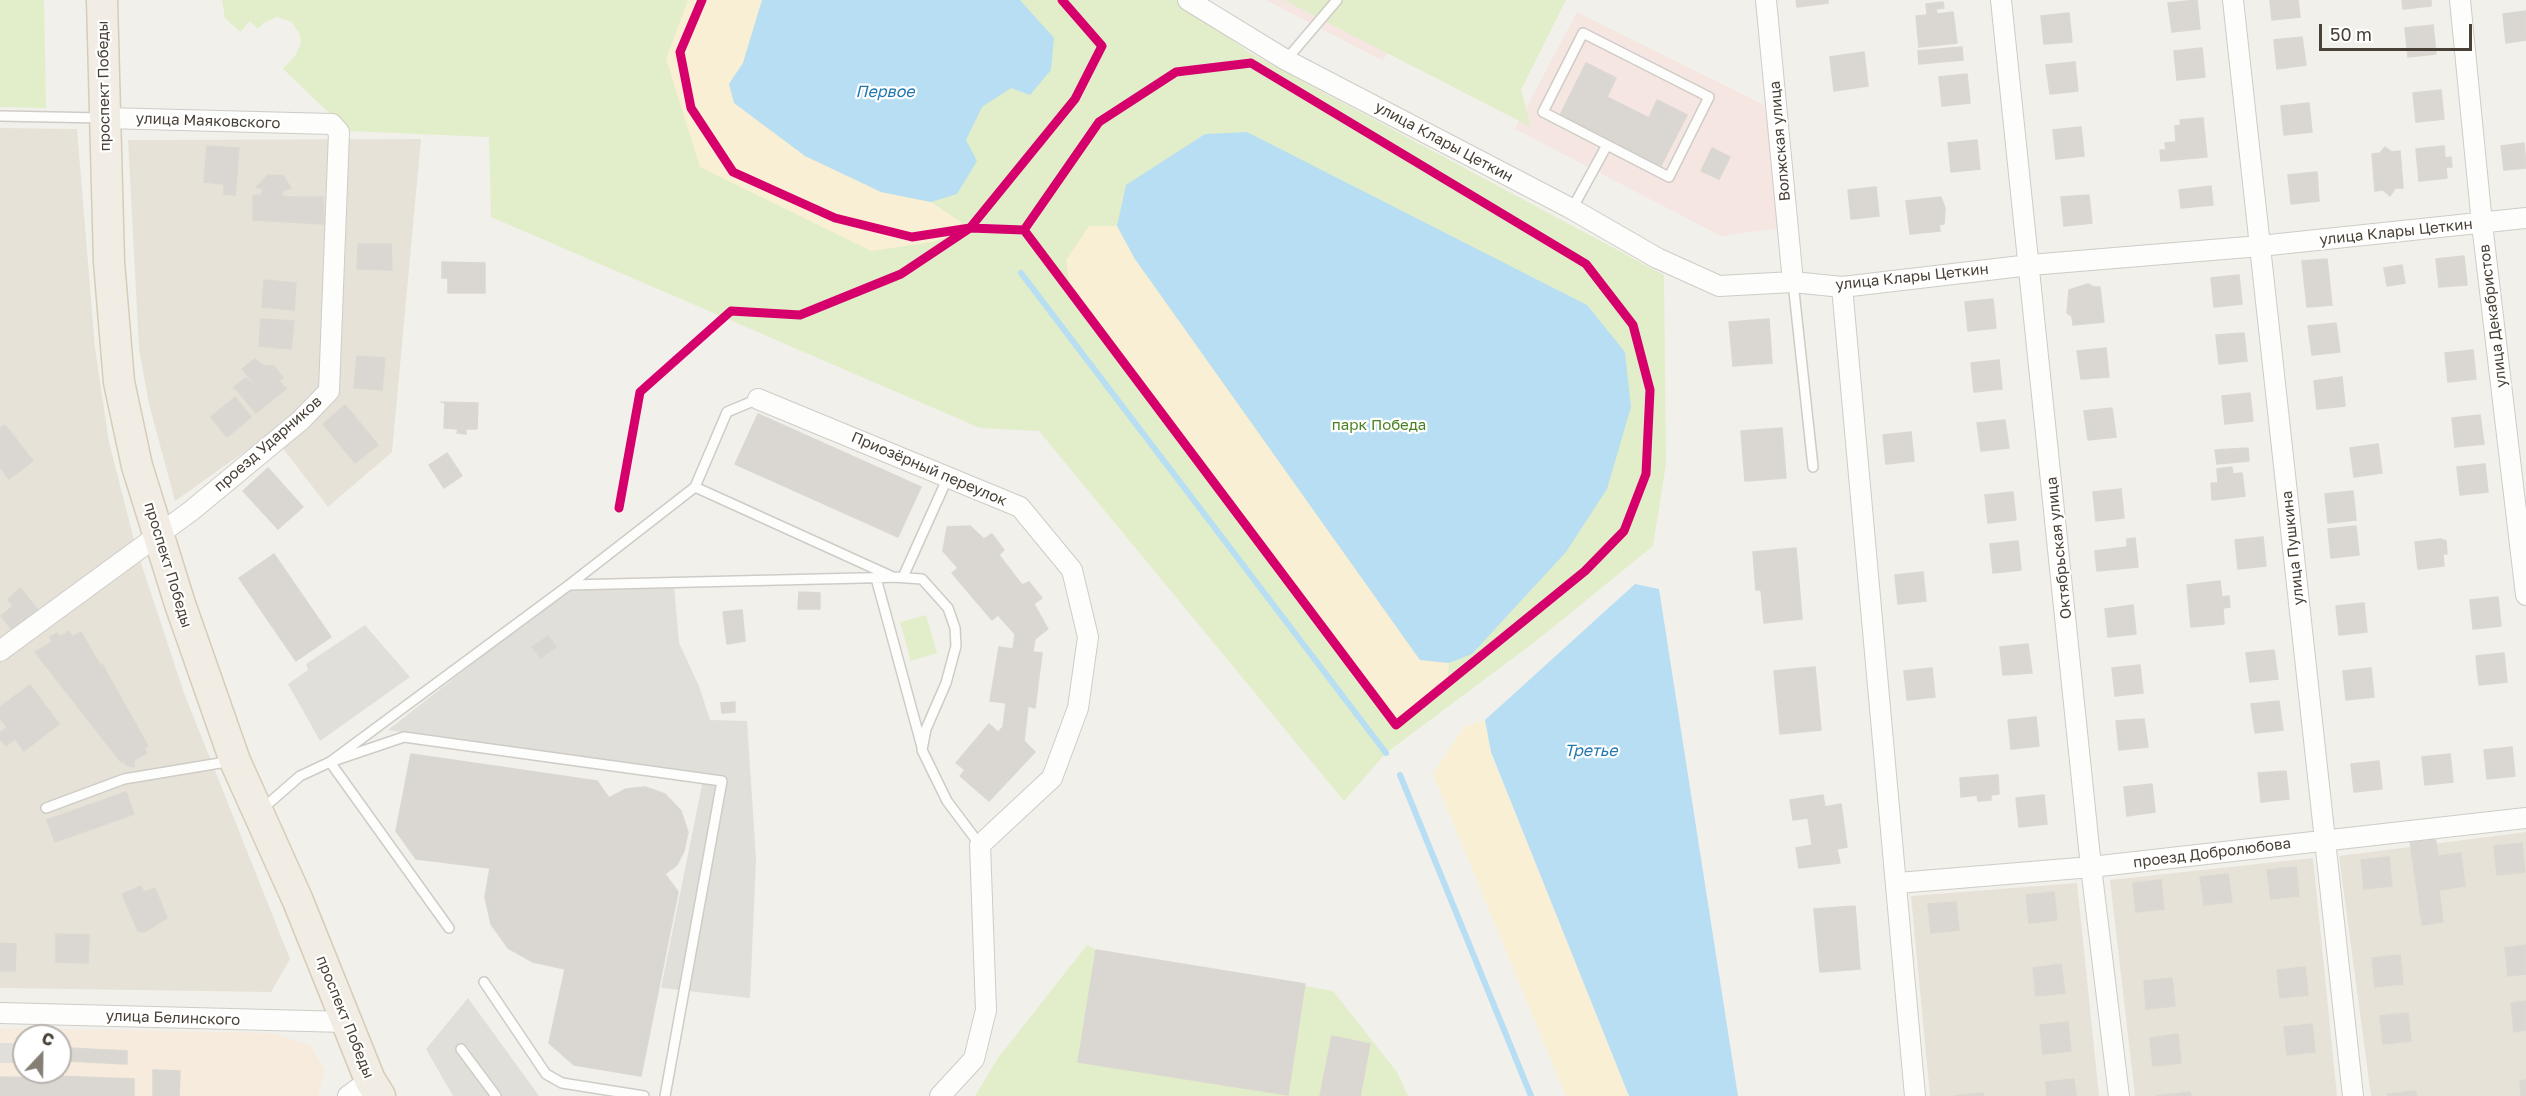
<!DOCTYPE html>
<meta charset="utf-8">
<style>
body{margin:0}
#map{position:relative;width:2526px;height:1096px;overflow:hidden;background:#f2f0eb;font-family:"Golos Text",sans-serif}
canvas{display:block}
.north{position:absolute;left:12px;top:1024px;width:60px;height:60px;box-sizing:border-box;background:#fff;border:2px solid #b7b3af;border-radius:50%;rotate:22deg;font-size:16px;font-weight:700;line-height:24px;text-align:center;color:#4a4136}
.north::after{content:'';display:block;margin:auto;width:21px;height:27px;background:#857e75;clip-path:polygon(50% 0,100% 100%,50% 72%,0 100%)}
.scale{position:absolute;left:2319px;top:24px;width:153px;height:27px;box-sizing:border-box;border:3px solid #4a4136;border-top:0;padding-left:8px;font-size:18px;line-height:21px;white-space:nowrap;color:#4a4136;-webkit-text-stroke:4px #fff;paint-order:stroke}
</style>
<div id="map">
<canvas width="2526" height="1096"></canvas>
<div class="north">С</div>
<div class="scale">50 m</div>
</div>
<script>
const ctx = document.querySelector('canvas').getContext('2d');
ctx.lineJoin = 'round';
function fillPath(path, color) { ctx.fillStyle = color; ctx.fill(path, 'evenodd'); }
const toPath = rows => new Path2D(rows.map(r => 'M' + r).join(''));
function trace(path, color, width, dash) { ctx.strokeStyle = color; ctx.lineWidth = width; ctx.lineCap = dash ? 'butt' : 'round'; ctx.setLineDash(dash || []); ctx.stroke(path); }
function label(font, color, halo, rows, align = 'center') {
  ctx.font = font + ' "Golos Text",sans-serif'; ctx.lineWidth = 4.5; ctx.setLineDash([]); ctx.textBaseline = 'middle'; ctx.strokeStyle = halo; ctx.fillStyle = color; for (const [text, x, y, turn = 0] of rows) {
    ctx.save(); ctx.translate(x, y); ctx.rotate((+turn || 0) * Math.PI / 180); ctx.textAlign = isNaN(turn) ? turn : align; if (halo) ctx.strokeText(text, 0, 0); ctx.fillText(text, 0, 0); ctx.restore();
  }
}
fillPath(toPath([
 [0,128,77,129,95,348,109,442,136,548,184,693,290,959,271,992,0,988],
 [421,139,392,452,328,507,271,433,175,501,149,404,139,349,128,140],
 [2526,832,2526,1096,2371,1096,2339,856],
 [2313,858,2337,1096,2135,1096,2110,880],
 [2077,883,2099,1096,1930,1096,1911,896]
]), '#e7e2d8');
fillPath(toPath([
 [0,1028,273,1033,310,1045,325,1070,318,1096,0,1096],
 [24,1036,60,1036,60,1072,24,1072]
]), '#f6ebdd');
fillPath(toPath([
 [1266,0,1415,0,1383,61],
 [1577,12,1766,106,1779,228,1721,236,1515,129]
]), '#f5e6e2');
fillPath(toPath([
 [0,0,44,0,46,108,0,107],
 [222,0,1176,0,1250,53,1664,275,1666,464,1653,546,1536,641,1386,753,1344,801,1039,431,980,428,491,217,489,137,348,131,283,69,295,56,301,43,300,35,292,22,277,17,263,23,258,29,250,21,240,32,225,18],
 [1284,0,1566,0,1521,90,1531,127],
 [926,615,937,653,911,661,900,622],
 [1087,945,1097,950,1333,991,1397,1072,1408,1096,975,1096,998,1058]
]), '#e1eec9');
fillPath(toPath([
 [688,0,762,0,743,63,729,84,881,192,931,202,970,228,933,242,871,251,700,167,666,59],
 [1089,226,1117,226,1135,259,1420,660,1449,663,1447,685,1393,719,1070,288,1066,260],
 [1485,720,1491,753,1629,1096,1566,1096,1433,774,1464,727]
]), '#f8efd4');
fillPath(toPath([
 [674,585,679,643,699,686,710,720,747,721,756,859,750,998,661,988,704,775,388,730,570,587],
 [365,625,410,677,320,741,288,684,308,670,306,664],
 [468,998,539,1096,453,1096,426,1049],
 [0,1043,24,1043,24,1063,0,1063]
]), '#e1dfda');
fillPath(toPath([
 [762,0,1020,0,1054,38,1051,70,1030,95,1011,88,982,107,966,140,977,161,957,194,931,202,881,192,805,156,734,103,729,84,743,63],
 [1247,132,1587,305,1625,352,1631,407,1607,489,1566,552,1472,654,1449,663,1420,660,1135,259,1117,226,1126,185,1205,134],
 [1635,584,1659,589,1738,1096,1629,1096,1491,752,1485,720]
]), '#b8def3');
trace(toPath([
 [1021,273,1386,753],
 [1400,775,1531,1096]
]), '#b8def3', 6);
const building = toPath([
 [1796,0,1828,0,1828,3,1797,7,1796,0],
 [2197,0,2200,29,2172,32,2168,3,2197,0],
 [2270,0,2298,0,2300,17,2272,20,2270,0],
 [2402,0,2431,0,2431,6,2403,9,2402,0],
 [1943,2,1944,8,1936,9,1937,14,1953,12,1957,43,1919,47,1916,16,1927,15,1926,4,1943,2],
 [2526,11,2526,40,2506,43,2503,14,2526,11],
 [2069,13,2072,42,2044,44,2041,16,2069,13],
 [2433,25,2436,54,2408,57,2405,28,2433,25],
 [2302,37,2306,65,2277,69,2274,40,2302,37],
 [1962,47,1963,60,1919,64,1918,51,1962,47],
 [2202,48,2205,77,2177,80,2174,51,2202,48],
 [1864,52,1868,86,1834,91,1830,57,1864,52],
 [2075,62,2078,91,2050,94,2046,65,2075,62],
 [1586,63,1616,78,1607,97,1649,118,1657,100,1687,115,1661,166,1560,115,1586,63],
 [1967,74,1970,103,1942,106,1939,77,1967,74],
 [2441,90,2444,119,2416,122,2413,93,2441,90],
 [2309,103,2312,132,2284,135,2281,106,2309,103],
 [2203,118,2207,157,2161,161,2160,150,2166,150,2165,143,2176,142,2175,126,2181,125,2180,120,2203,118],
 [2081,127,2084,156,2056,159,2053,130,2081,127],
 [1977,140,1980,169,1951,172,1948,143,1977,140],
 [2524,143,2526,168,2504,170,2501,146,2524,143],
 [207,146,239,148,235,195,224,194,224,184,204,182,207,146],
 [2444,146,2445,158,2451,157,2452,167,2446,167,2447,178,2419,181,2416,149,2444,146],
 [2385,147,2392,152,2400,151,2403,188,2395,188,2390,196,2383,190,2375,191,2372,154,2380,153,2385,147],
 [1712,148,1730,157,1719,179,1701,171,1712,148],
 [2317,172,2319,201,2291,204,2288,175,2317,172],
 [268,175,283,176,291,188,282,191,282,196,291,197,289,222,253,220,253,196,261,195,263,189,256,187,268,175],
 [2211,186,2213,205,2181,208,2179,190,2211,186],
 [1876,187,1879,216,1851,219,1848,190,1876,187],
 [2089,195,2092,223,2064,226,2061,197,2089,195],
 [291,197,323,197,324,224,289,222,291,197],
 [1941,197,1945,208,1944,224,1939,225,1940,231,1910,234,1906,201,1941,197],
 [358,244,391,244,392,270,357,269,358,244],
 [2464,256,2467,285,2439,287,2436,259,2464,256],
 [2327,259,2332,305,2307,307,2302,261,2327,259],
 [442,262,485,263,485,293,448,293,448,278,442,278,442,262],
 [2402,265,2405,283,2387,286,2384,268,2402,265],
 [2239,275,2242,304,2214,307,2211,278,2239,275],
 [264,280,296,283,294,310,262,307,264,280],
 [2088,284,2093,287,2100,287,2104,322,2073,325,2072,316,2067,313,2069,290,2088,284],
 [1993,299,1996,328,1968,331,1965,302,1993,299],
 [261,319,294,321,291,349,259,346,261,319],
 [1769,319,1772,363,1733,366,1729,322,1769,319],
 [2336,323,2340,352,2312,355,2308,326,2336,323],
 [2244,333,2247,361,2219,364,2216,335,2244,333],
 [2106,348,2109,377,2081,379,2077,351,2106,348],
 [2473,350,2476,379,2448,382,2445,353,2473,350],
 [357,356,385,358,382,390,354,388,357,356],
 [255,359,264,366,274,366,283,378,279,381,286,389,256,413,234,387,246,378,259,389,242,369,255,359],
 [1999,360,2002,389,1974,392,1971,363,1999,360],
 [2342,377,2345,406,2317,409,2314,381,2342,377],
 [2250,393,2253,421,2225,424,2222,396,2250,393],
 [235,397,251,417,227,437,211,417,235,397],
 [441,402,478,403,477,429,466,429,466,434,457,433,458,429,444,428,445,403,441,402],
 [345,405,378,445,355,463,323,424,345,405],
 [2112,408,2116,437,2088,440,2084,411,2112,408],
 [758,414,921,487,898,537,735,464,758,414],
 [2480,415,2484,444,2455,447,2452,418,2480,415],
 [2005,420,2009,448,1981,451,1977,423,2005,420],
 [5,425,33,461,9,479,0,467,0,428,5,425],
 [1782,428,1786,478,1745,481,1741,431,1782,428],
 [1911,432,1914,461,1886,464,1883,435,1911,432],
 [2378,444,2382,473,2354,477,2350,448,2378,444],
 [2248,448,2249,461,2217,464,2215,450,2248,448],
 [447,453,462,476,444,488,429,465,447,453],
 [2485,464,2488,492,2460,495,2457,467,2485,464],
 [2232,467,2233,474,2242,473,2245,496,2212,500,2211,483,2218,483,2217,469,2232,467],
 [268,468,303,507,278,529,243,491,268,468],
 [2121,489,2124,518,2096,521,2093,492,2121,489],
 [2353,491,2356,520,2328,523,2325,494,2353,491],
 [2013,492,2016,520,1988,523,1985,495,2013,492],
 [970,526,984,539,992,534,1004,550,999,555,1022,585,1029,582,1042,598,1034,604,1048,629,1035,639,1033,652,1042,653,1035,708,1028,706,1024,741,1035,752,989,801,960,776,965,770,956,763,989,724,998,732,1003,727,1006,703,990,701,999,647,1013,649,1015,634,998,615,992,620,952,573,958,568,943,551,947,527,970,526],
 [2356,526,2359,555,2331,558,2328,529,2356,526],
 [2263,537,2266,566,2238,569,2235,540,2263,537],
 [2135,538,2138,567,2097,571,2095,551,2127,547,2127,539,2135,538],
 [2441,539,2446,541,2447,554,2443,554,2444,566,2418,569,2415,542,2441,539],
 [2018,541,2021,570,1993,573,1990,544,2018,541],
 [1796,548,1802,619,1764,623,1761,590,1756,590,1753,552,1796,548],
 [274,554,331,637,296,661,239,578,274,554],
 [1923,572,1926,601,1898,604,1895,575,1923,572],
 [2220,581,2222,597,2229,596,2230,607,2223,608,2224,624,2191,627,2187,585,2220,581],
 [20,588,38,610,13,631,1,616,13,606,8,599,20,588],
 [799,592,820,593,820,609,798,609,799,592],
 [2498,597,2501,626,2473,629,2470,600,2498,597],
 [2364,603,2367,632,2339,635,2336,606,2364,603],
 [2133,605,2136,634,2108,637,2105,609,2133,605],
 [742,610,745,641,727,644,723,612,742,610],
 [69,631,72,637,81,632,100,665,102,664,148,746,144,748,147,753,134,760,134,767,126,765,123,761,121,762,35,652,52,642,50,637,57,633,60,637,69,631],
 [548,636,556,647,541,658,532,647,548,636],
 [2028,644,2032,673,2003,675,2000,647,2028,644],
 [2274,650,2278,679,2250,682,2246,653,2274,650],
 [2504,653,2507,682,2479,685,2476,656,2504,653],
 [2140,665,2143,693,2115,696,2112,668,2140,665],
 [1815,667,1821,730,1780,734,1774,671,1815,667],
 [1932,668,1935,697,1907,700,1904,671,1932,668],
 [2371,668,2374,697,2346,700,2343,671,2371,668],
 [30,685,59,724,24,751,15,739,6,746,0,739,0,733,7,727,0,718,0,707,30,685],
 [2279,701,2283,730,2255,733,2251,704,2279,701],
 [735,702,735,712,722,713,721,703,735,702],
 [2036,717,2039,746,2011,749,2008,720,2036,717],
 [2144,719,2148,747,2119,750,2116,721,2144,719],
 [2512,747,2515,776,2487,779,2484,750,2512,747],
 [411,754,597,781,609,798,626,789,645,787,665,794,681,811,688,832,684,851,677,865,665,874,678,892,641,1076,574,1065,549,1043,565,969,533,962,508,948,491,924,485,897,490,868,416,859,396,831,411,754],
 [2450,754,2453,782,2425,785,2422,757,2450,754],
 [2379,761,2382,789,2354,792,2351,764,2379,761],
 [2286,771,2289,799,2261,802,2258,773,2286,771],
 [1998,775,1999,794,1991,795,1991,800,1978,801,1977,795,1961,797,1960,778,1998,775],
 [2152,784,2155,812,2127,816,2124,787,2152,784],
 [126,792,134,814,55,842,47,820,126,792],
 [1823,795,1825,807,1841,804,1847,847,1837,849,1840,863,1799,868,1796,848,1812,845,1808,818,1793,820,1790,800,1823,795],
 [2044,795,2047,824,2019,827,2016,798,2044,795],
 [2435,837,2438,856,2461,853,2465,886,2439,890,2443,922,2422,925,2410,841,2435,837],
 [2522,843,2525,872,2497,875,2494,846,2522,843],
 [2389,857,2392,886,2364,889,2361,860,2389,857],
 [2296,867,2299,896,2271,899,2267,870,2296,867],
 [2228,874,2232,902,2204,905,2200,877,2228,874],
 [2161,880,2164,909,2136,912,2133,883,2161,880],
 [141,886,144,892,155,888,167,918,144,932,138,931,122,894,141,886],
 [2054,892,2057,920,2029,923,2026,895,2054,892],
 [1956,902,1959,930,1931,933,1928,904,1956,902],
 [1855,906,1860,969,1820,972,1814,909,1855,906],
 [56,934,89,935,88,963,56,962,56,934],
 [0,943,16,944,15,971,0,971,0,943],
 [2526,945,2526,974,2508,976,2505,948,2526,945],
 [1096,950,1305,984,1288,1095,1078,1062,1096,950],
 [2400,955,2403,984,2375,987,2372,958,2400,955],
 [2061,964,2065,993,2036,996,2033,968,2061,964],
 [2305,967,2308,995,2280,998,2277,970,2305,967],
 [2172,978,2175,1006,2146,1009,2144,981,2172,978],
 [2526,1001,2526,1030,2514,1032,2511,1003,2526,1001],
 [2408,1013,2411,1041,2383,1044,2380,1016,2408,1013],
 [2068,1022,2071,1051,2043,1054,2040,1025,2068,1022],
 [2312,1024,2315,1052,2287,1055,2284,1027,2312,1024],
 [2178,1034,2181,1063,2153,1066,2150,1038,2178,1034],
 [1332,1036,1370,1044,1360,1096,1320,1096,1332,1036],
 [68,1048,127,1051,127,1064,67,1061,68,1048],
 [153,1070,180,1071,179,1096,153,1096,153,1070],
 [36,1072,54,1072,54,1076,134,1079,134,1096,0,1096,0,1077,36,1078,36,1072],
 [2074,1079,2076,1096,2047,1096,2046,1082,2074,1079],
 [2526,1080,2526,1096,2521,1096,2520,1081,2526,1080],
 [2416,1091,2416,1096,2388,1096,2388,1094,2416,1091],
 [2190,1092,2191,1096,2157,1096,2190,1092],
 [1983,1093,1983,1096,1955,1096,1983,1093]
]);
fillPath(building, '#dad7d2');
trace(building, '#dbd7d1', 1.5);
const service = toPath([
 [1583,33,1709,97,1669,177,1543,112,1583,33],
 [1286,60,1337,0],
 [0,116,103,118],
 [1572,209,1607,145],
 [1793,282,1813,467],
 [695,487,893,577,922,579,948,608,955,628,956,646,946,683,926,729,922,750,947,801,980,845],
 [876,578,922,747],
 [569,585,903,577,948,477],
 [46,808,124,779,232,761],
 [261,810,300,776,330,762,404,737,722,781,665,1096],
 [449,928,330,762,569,585,695,487,727,412,758,399],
 [484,982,546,1074,562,1083,644,1096],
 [461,1049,496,1096]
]);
const minor = toPath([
 [1188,0,1286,60,1572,209,1657,258,1719,286,1793,282,1842,287,2030,265,2260,246,2526,218],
 [1766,0,1793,282],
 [2001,0,2091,867,2119,1096],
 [2233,0,2353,1096],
 [2460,0,2482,224,2526,595],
 [1842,287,1915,1096],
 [758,399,1020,507,1072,570,1088,637,1078,708,1052,778,980,845,986,1010,974,1059,940,1096],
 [0,651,191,511,301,420,329,391,339,132,332,124,105,118],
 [1898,883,2091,867,2526,818],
 [0,1013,346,1022],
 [348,1096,370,1080]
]);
const primary = toPath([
 [102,0,109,262,119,382,137,466,180,604,235,761,298,901,370,1080,380,1096]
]);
trace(service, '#cfccc7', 12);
trace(minor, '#cfccc7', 22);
trace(primary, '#d6ccb7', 33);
trace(service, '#fdfdfc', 9);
trace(minor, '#fdfdfc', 20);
trace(primary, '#f1ede4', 30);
trace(toPath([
 [702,0,680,52,691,108,733,172,835,218,912,237,970,228,1024,230,1099,122,1176,72,1251,63,1586,264,1633,325,1650,390,1646,474,1624,531,1585,571,1396,725,1024,230],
 [619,508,640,392,731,311,800,315,901,274,970,228,1075,99,1102,46,1062,0]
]), '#d6006c', 9);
label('15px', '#4a4136', '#fff', [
 ["проспект Победы",104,86,-91],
 ["улица Маяковского",208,121,2],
 ["Волжская улица",1780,141,-95],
 ["улица Клары Цеткин",1444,142,28],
 ["улица Клары Цеткин",2396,232,-6],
 ["улица Клары Цеткин",1912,277,-6],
 ["улица Декабристов",2493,316,-97],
 ["проезд Ударников",268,444,-41],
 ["Приозёрный переулок",929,469,23],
 ["Октябрьская улица",2059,548,-96],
 ["улица Пушкина",2293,548,-96],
 ["проспект Победы",168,565,73],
 ["проезд Добролюбова",2212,853,-7],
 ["проспект Победы",345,1017,68],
 ["улица Белинского",173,1018,2]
]);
label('15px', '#4a8223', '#fff', [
 ["парк Победa",1379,425]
]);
label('italic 16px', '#2278af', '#fff', [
 ["Первое",885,92],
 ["Третье",1591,751]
]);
</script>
